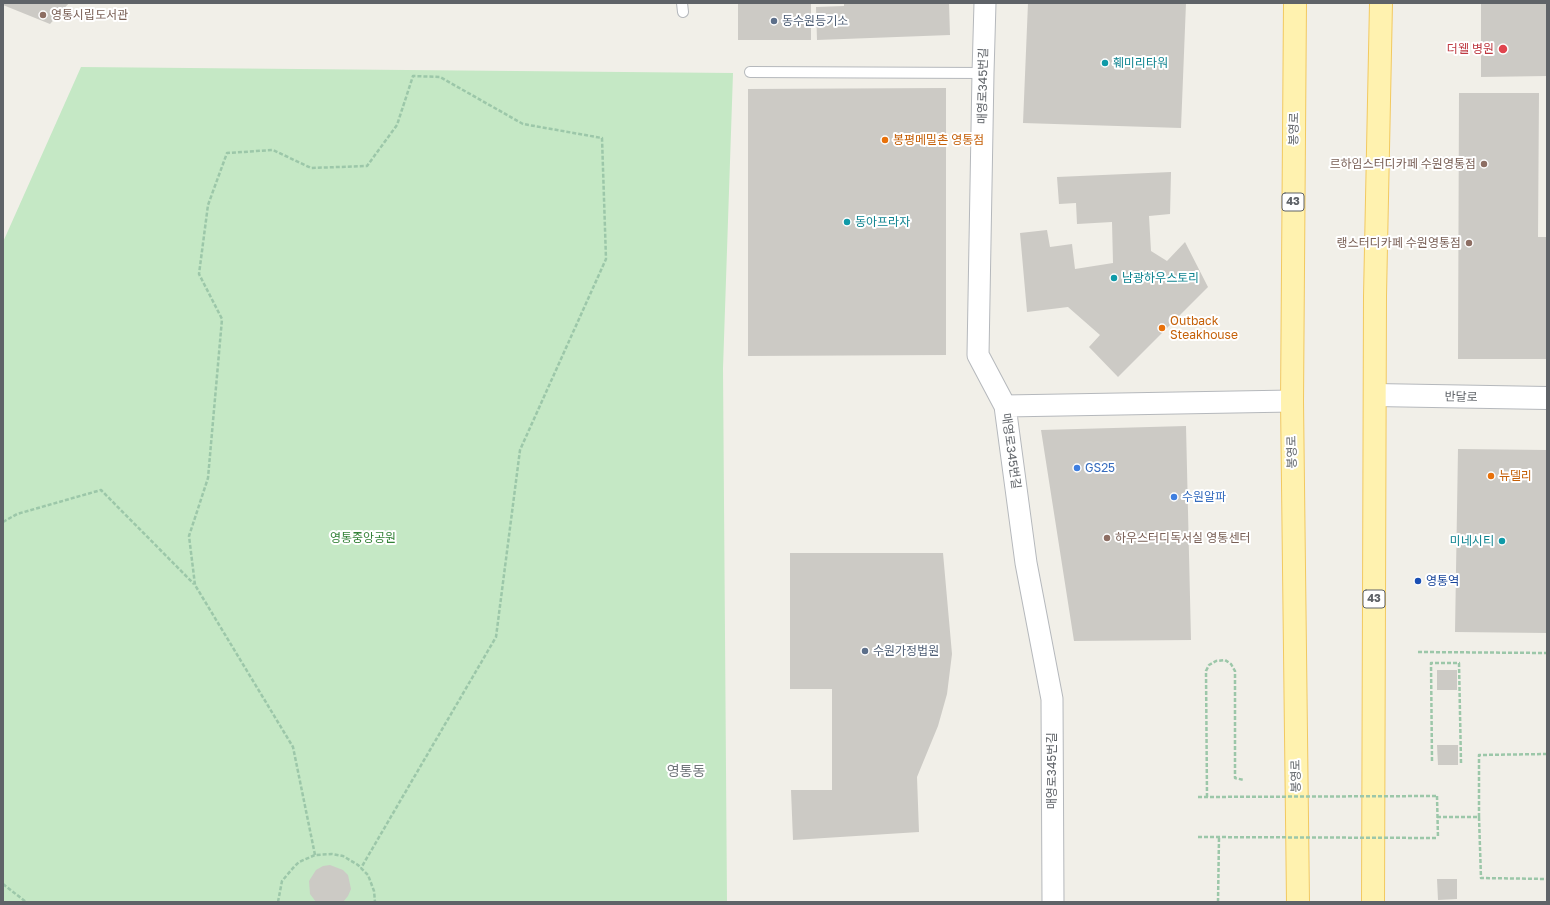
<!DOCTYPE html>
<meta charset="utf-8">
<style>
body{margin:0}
#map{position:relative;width:1550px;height:905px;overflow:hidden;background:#f1efe8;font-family:"Golos Text",sans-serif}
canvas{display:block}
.frame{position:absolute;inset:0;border:4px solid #5f6368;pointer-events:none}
</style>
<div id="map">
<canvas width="1550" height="905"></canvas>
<div class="frame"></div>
</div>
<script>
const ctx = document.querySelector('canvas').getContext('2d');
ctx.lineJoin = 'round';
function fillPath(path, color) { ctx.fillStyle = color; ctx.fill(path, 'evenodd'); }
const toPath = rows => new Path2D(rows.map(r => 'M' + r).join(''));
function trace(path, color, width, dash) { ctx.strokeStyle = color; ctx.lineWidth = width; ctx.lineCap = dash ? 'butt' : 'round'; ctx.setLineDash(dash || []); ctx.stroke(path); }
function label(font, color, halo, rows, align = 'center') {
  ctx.font = font + ' "Golos Text","Noto Sans KR",sans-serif'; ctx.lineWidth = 4; ctx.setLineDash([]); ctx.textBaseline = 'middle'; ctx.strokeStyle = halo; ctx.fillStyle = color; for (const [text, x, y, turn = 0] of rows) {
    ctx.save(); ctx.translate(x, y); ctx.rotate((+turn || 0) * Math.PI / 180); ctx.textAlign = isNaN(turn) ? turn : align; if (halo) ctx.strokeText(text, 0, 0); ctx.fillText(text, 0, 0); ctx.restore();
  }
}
fillPath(toPath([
 [81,67,733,73,723,368,727,902,3,902,3,242]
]), '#c5e8c5');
fillPath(toPath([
 [3,3,69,3,50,24,3,5],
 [738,3,811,3,811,40,738,40],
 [844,3,949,3,950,35,817,40,816,7,844,6],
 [1028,3,1186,3,1181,128,1023,123],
 [1481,3,1547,3,1547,76,1481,77],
 [946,88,946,355,748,356,748,89],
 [1459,93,1539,93,1538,237,1547,237,1547,359,1458,359],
 [1171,172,1170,214,1149,216,1151,251,1167,261,1185,242,1208,287,1118,377,1089,347,1100,335,1068,307,1027,312,1020,233,1047,230,1050,247,1072,244,1075,269,1113,263,1112,222,1077,224,1076,203,1059,204,1057,177],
 [1186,426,1191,640,1074,641,1041,430],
 [1458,449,1547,450,1547,633,1455,632],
 [790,553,943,553,952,654,947,694,938,726,917,777,919,832,793,840,791,790,832,790,832,689,790,689],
 [1437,670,1457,670,1457,690,1437,690],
 [1437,745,1458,745,1458,765,1438,765],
 [330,865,343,870,348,875,351,889,348,896,343,902,316,902,310,894,309,881,316,870,323,866],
 [1437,879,1457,879,1457,899,1438,900]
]), '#cccac5');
const service = toPath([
 [682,3,683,12],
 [750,72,983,73]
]);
const minor = toPath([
 [985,3,983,73,978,355,1005,406,1026,563,1052,699,1053,902],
 [1005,406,1292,401]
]);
const tertiary = toPath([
 [1375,395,1547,398]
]);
const primary = toPath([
 [1295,3,1292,401,1298,902],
 [1373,902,1375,296,1381,3]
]);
trace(service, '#b5b8bc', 12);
trace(minor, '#b5b8bc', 23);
trace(tertiary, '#b5b8bc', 24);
trace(primary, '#f2c960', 24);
trace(toPath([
 [3,522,17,514,101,490,194,584],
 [1418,652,1547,653],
 [1432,761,1431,663,1459,663,1461,763],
 [1437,796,1438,838],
 [1207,797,1206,671,1209,665,1216,661,1225,660,1231,664,1235,671,1235,778,1244,780],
 [1437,817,1479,817,1481,878,1547,879],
 [1479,817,1479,755,1547,754],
 [315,855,293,747,195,585,189,536,208,478,222,319,199,274,208,205,227,153,273,150,311,168,367,166,397,125,413,76,440,77,523,124,602,138,606,259,520,450,496,637,361,868],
 [3,884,26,902],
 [278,902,282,881,293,868,299,862,315,855,332,854,343,856,358,865,368,875,374,891,375,902],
 [1218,902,1219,837]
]), '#9cc7a9', 2.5, [4, 2]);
trace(service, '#fff', 10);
trace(minor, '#fff', 21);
trace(tertiary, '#fff', 22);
trace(primary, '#fff2af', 22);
trace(toPath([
 [1198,797,1437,796],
 [1198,837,1438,838]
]), '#9cc7a9', 2.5, [4, 2]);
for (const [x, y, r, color] of [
 [43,15,4,"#8d6e63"],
 [774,21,4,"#5c6f8a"],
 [1503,49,5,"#e0444e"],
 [1105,63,4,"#0f9aa8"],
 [885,140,4,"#e8710a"],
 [1484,164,4,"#8d6e63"],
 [847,222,4,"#0f9aa8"],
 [1469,243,4,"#8d6e63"],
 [1114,278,4,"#0f9aa8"],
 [1162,328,4,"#e8710a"],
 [1077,468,4,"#3f7fe0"],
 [1491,476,4,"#e8710a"],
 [1174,497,4,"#3f7fe0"],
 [1107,538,4,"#8d6e63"],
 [1502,541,4,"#0f9aa8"],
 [1418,581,4,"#1a4fb4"],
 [865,651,4,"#5c6f8a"]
]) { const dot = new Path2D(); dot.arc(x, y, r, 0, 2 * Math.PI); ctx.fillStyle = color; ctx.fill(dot); trace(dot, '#fff', 1.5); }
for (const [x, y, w] of [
 [1293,202,22],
 [1374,599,22]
]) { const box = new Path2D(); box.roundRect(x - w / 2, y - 9, w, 18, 3); ctx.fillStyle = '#fff'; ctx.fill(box); trace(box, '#5f6368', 1); }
label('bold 11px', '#5f6368', null, [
 ["43",1293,202],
 ["43",1374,599]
]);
label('12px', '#785e54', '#fff', [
 ["영통시립도서관",51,15],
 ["르하임스터디카페 수원영통점",1476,164,"right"],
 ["랭스터디카페 수원영통점",1461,243,"right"],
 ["하우스터디독서실 영통센터",1115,538]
], 'left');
label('12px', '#4e5e75', '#fff', [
 ["동수원등기소",782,21],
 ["수원가정법원",873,651]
], 'left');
label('12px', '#be3a42', '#fff', [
 ["더웰 병원",1494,49]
], 'right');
label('12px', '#0d838f', '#fff', [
 ["훼미리타워",1113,63],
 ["동아프라자",855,222],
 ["남광하우스토리",1122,278],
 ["미네시티",1494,541,"right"]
], 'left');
label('12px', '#5f6368', '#fff', [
 ["매영로345번길",983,86,-89],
 ["봉영로",1294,129,-89],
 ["반달로",1461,397,1],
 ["매영로345번길",1011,451,82],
 ["봉영로",1292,452,-91],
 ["매영로345번길",1052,771,-90],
 ["봉영로",1296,776,-91]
]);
label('12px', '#c56008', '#fff', [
 ["봉평메밀촌 영통점",893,140],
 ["Outback",1170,321],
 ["Steakhouse",1170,335],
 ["뉴델리",1499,476]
], 'left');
label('12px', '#366cbe', '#fff', [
 ["GS25",1085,468],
 ["수원알파",1182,497]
], 'left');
label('12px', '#348238', '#fff', [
 ["영통중앙공원",363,538]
]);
label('12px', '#164399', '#fff', [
 ["영통역",1426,581]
], 'left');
label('14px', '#70757a', '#fff', [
 ["영통동",686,772]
]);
</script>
